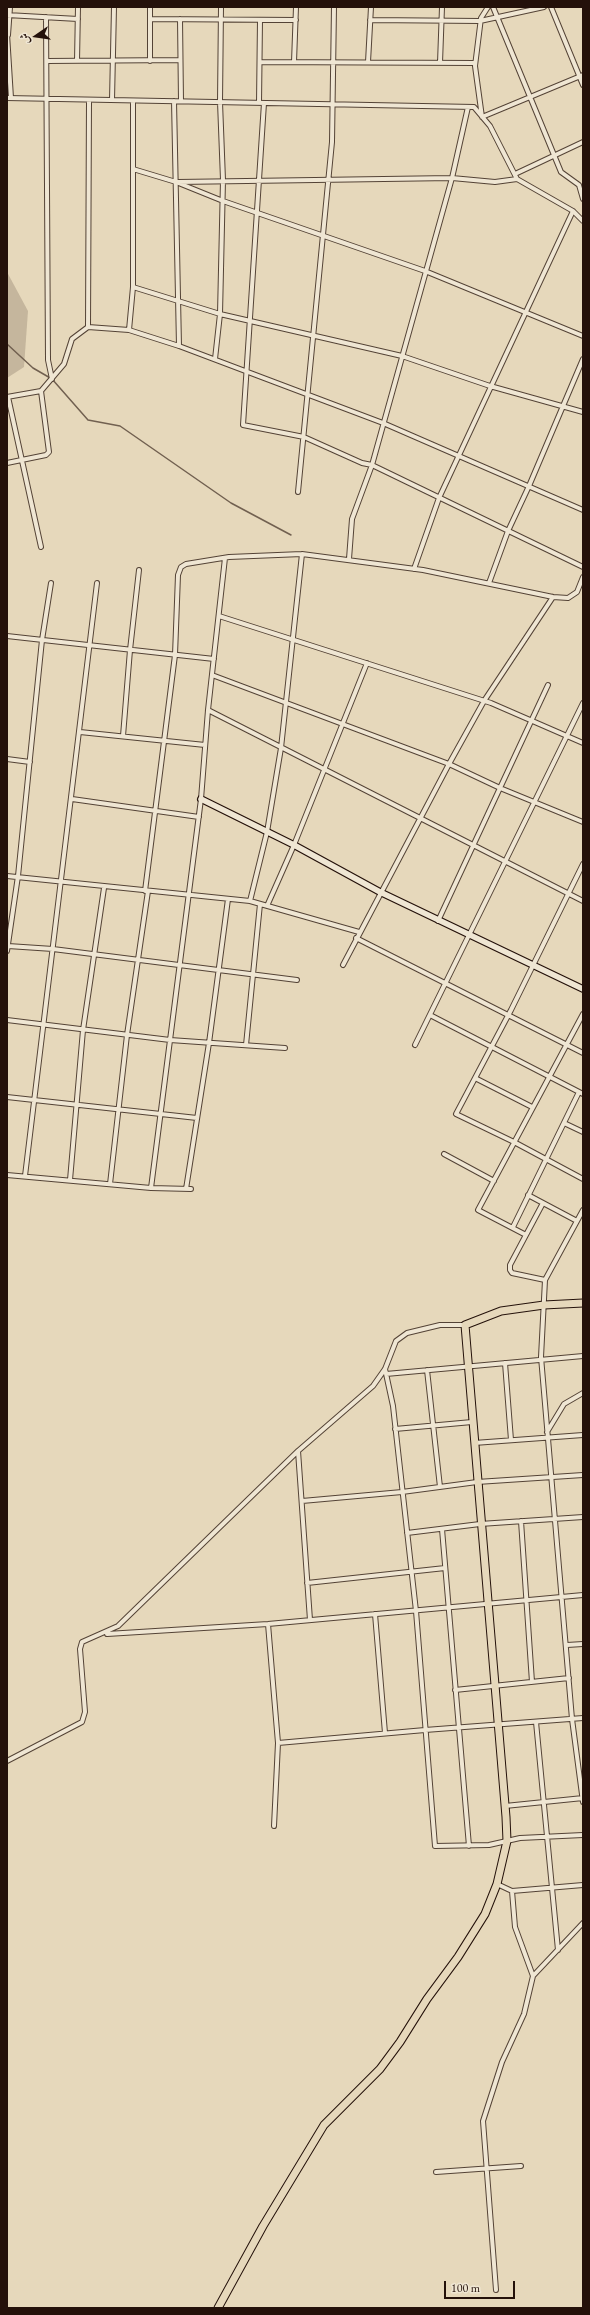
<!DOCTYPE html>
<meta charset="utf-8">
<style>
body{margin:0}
#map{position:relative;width:590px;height:2315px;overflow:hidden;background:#e6d8bb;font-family:"EB Garamond",Amiri,serif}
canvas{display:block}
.frame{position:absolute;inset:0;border:8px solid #24110a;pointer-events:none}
.north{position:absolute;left:16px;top:16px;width:40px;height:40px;-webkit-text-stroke:3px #efe6d3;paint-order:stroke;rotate:257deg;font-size:11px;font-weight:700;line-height:16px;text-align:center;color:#24110a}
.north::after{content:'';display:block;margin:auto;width:14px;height:18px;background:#24110a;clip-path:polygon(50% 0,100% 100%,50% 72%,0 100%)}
.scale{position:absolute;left:444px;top:2281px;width:71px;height:18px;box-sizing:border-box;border:2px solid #24110a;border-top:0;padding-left:5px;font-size:12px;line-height:14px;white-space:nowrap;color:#24110a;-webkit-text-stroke:3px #efe6d3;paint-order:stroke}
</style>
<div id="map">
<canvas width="590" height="2315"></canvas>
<div class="frame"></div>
<div class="north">ش</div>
<div class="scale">100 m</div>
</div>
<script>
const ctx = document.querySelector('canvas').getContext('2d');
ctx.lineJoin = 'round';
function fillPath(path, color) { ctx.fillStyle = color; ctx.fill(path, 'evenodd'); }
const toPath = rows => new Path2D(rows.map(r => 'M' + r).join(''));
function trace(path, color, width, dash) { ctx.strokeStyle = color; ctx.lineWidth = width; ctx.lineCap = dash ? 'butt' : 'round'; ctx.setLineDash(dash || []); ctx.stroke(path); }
fillPath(toPath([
 [7,272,28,311,24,367,7,378]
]), '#c5b69d');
trace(toPath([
 [7,344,33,368,52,379,88,420,120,426,231,503,291,535]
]), '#716050', 1.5);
const street = toPath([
 [488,7,481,18,475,66,482,117,583,75],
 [493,7,561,172,579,185,583,199],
 [551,7,583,85],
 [7,15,78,19],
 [46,17,48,360,52,379],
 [150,19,296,20],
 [180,19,181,101],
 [370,20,480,21,544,7],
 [7,34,11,98],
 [8,35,10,7],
 [47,61,180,60],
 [77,61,78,7],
 [150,61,150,7],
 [260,62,475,63],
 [294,62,296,7],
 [368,62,371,7],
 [440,63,442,7],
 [7,98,474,107,490,126,517,179,573,211,583,221],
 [112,100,114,7],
 [174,101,179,346],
 [259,103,260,20],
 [264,103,243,425,304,437,362,463,372,465,583,567],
 [133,169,176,182,223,201,425,271,583,336],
 [515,174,583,142],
 [178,182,452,178,495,182,517,179],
 [133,287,220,314,402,356,490,386,583,412],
 [88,327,129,330,179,346,383,423,583,510],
 [129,330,133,287,133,101],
 [215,359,220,314,223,180,220,102,221,7],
 [7,397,41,391,64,364,72,339,88,327,89,100],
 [8,397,41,547],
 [7,463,46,455,49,452,41,391],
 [298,492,332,142,334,7],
 [349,559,352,519,372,465,452,178,468,107],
 [414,569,439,498,573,211],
 [489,583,508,531,529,486,583,359],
 [219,616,491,703,583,743],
 [7,636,214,659],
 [212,675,449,764,500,788,583,822],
 [208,710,583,901],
 [80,732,205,745],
 [123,736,130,650,139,570],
 [7,759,30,762],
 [72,799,199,817],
 [583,864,511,1010,456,1114,514,1142,583,1179],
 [7,876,250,901,359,932],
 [145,891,175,655,178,575,181,567,186,564,229,557,302,554,423,570,553,597,568,598,577,592,583,577],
 [250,901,267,832,281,748,302,554],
 [267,906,294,845,367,663],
 [438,921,548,685],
 [356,938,583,1053],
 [8,946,53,949,297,980],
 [7,951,18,876,42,640,51,583],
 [343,965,449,764,484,701,553,597],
 [430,1015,583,1094],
 [7,1020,170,1040,285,1048],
 [246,1045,260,904],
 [415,1045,583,703],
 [475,1078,532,1107],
 [7,1097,197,1118],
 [564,1123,583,1132],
 [444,1154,494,1181],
 [7,1175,151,1188,191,1189],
 [25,1176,97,583],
 [70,1180,83,1030,104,888],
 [110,1184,127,1035,148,891],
 [151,1188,201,799,208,710,225,558],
 [186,1189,209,1043,228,899],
 [528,1195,577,1221],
 [543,1203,510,1265,510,1270,512,1273,545,1280],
 [583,1210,545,1280,541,1357,572,1719,583,1802],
 [513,1227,579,1092],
 [526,1235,478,1210,583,1014],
 [505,1363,511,1440],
 [385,1369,393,1406,416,1611,435,1846,489,1845,520,1838,583,1835],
 [427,1370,440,1487],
 [386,1374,583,1356],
 [395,1429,472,1422],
 [547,1432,564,1404,583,1393],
 [474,1443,583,1435],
 [298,1451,310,1620],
 [302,1501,402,1492,477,1482,583,1475],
 [521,1521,532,1682],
 [442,1529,469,1846],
 [407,1533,480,1524,583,1517],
 [307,1583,445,1568],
 [375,1614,385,1733],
 [268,1624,278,1743,274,1826],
 [107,1634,268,1624,583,1595],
 [567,1645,583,1644],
 [455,1690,569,1678],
 [536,1722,558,1950],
 [278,1743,425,1730,583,1718],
 [7,1761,82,1722,85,1712,80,1649,82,1642,118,1626,298,1451,373,1386,385,1369,396,1341,407,1333,440,1325,465,1325],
 [505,1806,583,1798],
 [497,1884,512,1891,515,1927,533,1976],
 [512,1891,583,1885],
 [436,2172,521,2166],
 [496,2290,483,2121,502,2062,524,2014,533,1976,583,1923]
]);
const secondary = toPath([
 [201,799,294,845,380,892,583,989]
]);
const highway = toPath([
 [218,2308,263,2226,324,2125,380,2069,400,2042,427,1999,458,1957,485,1914,497,1884,507,1841,506,1817,465,1325,501,1311,544,1305,583,1303]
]);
trace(street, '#544336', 6);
trace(secondary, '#24110a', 8);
trace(highway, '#24110a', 9);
trace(street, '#efe6d3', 4);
trace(secondary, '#efe6d3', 5.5);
trace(highway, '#e6d8bb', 7);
</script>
